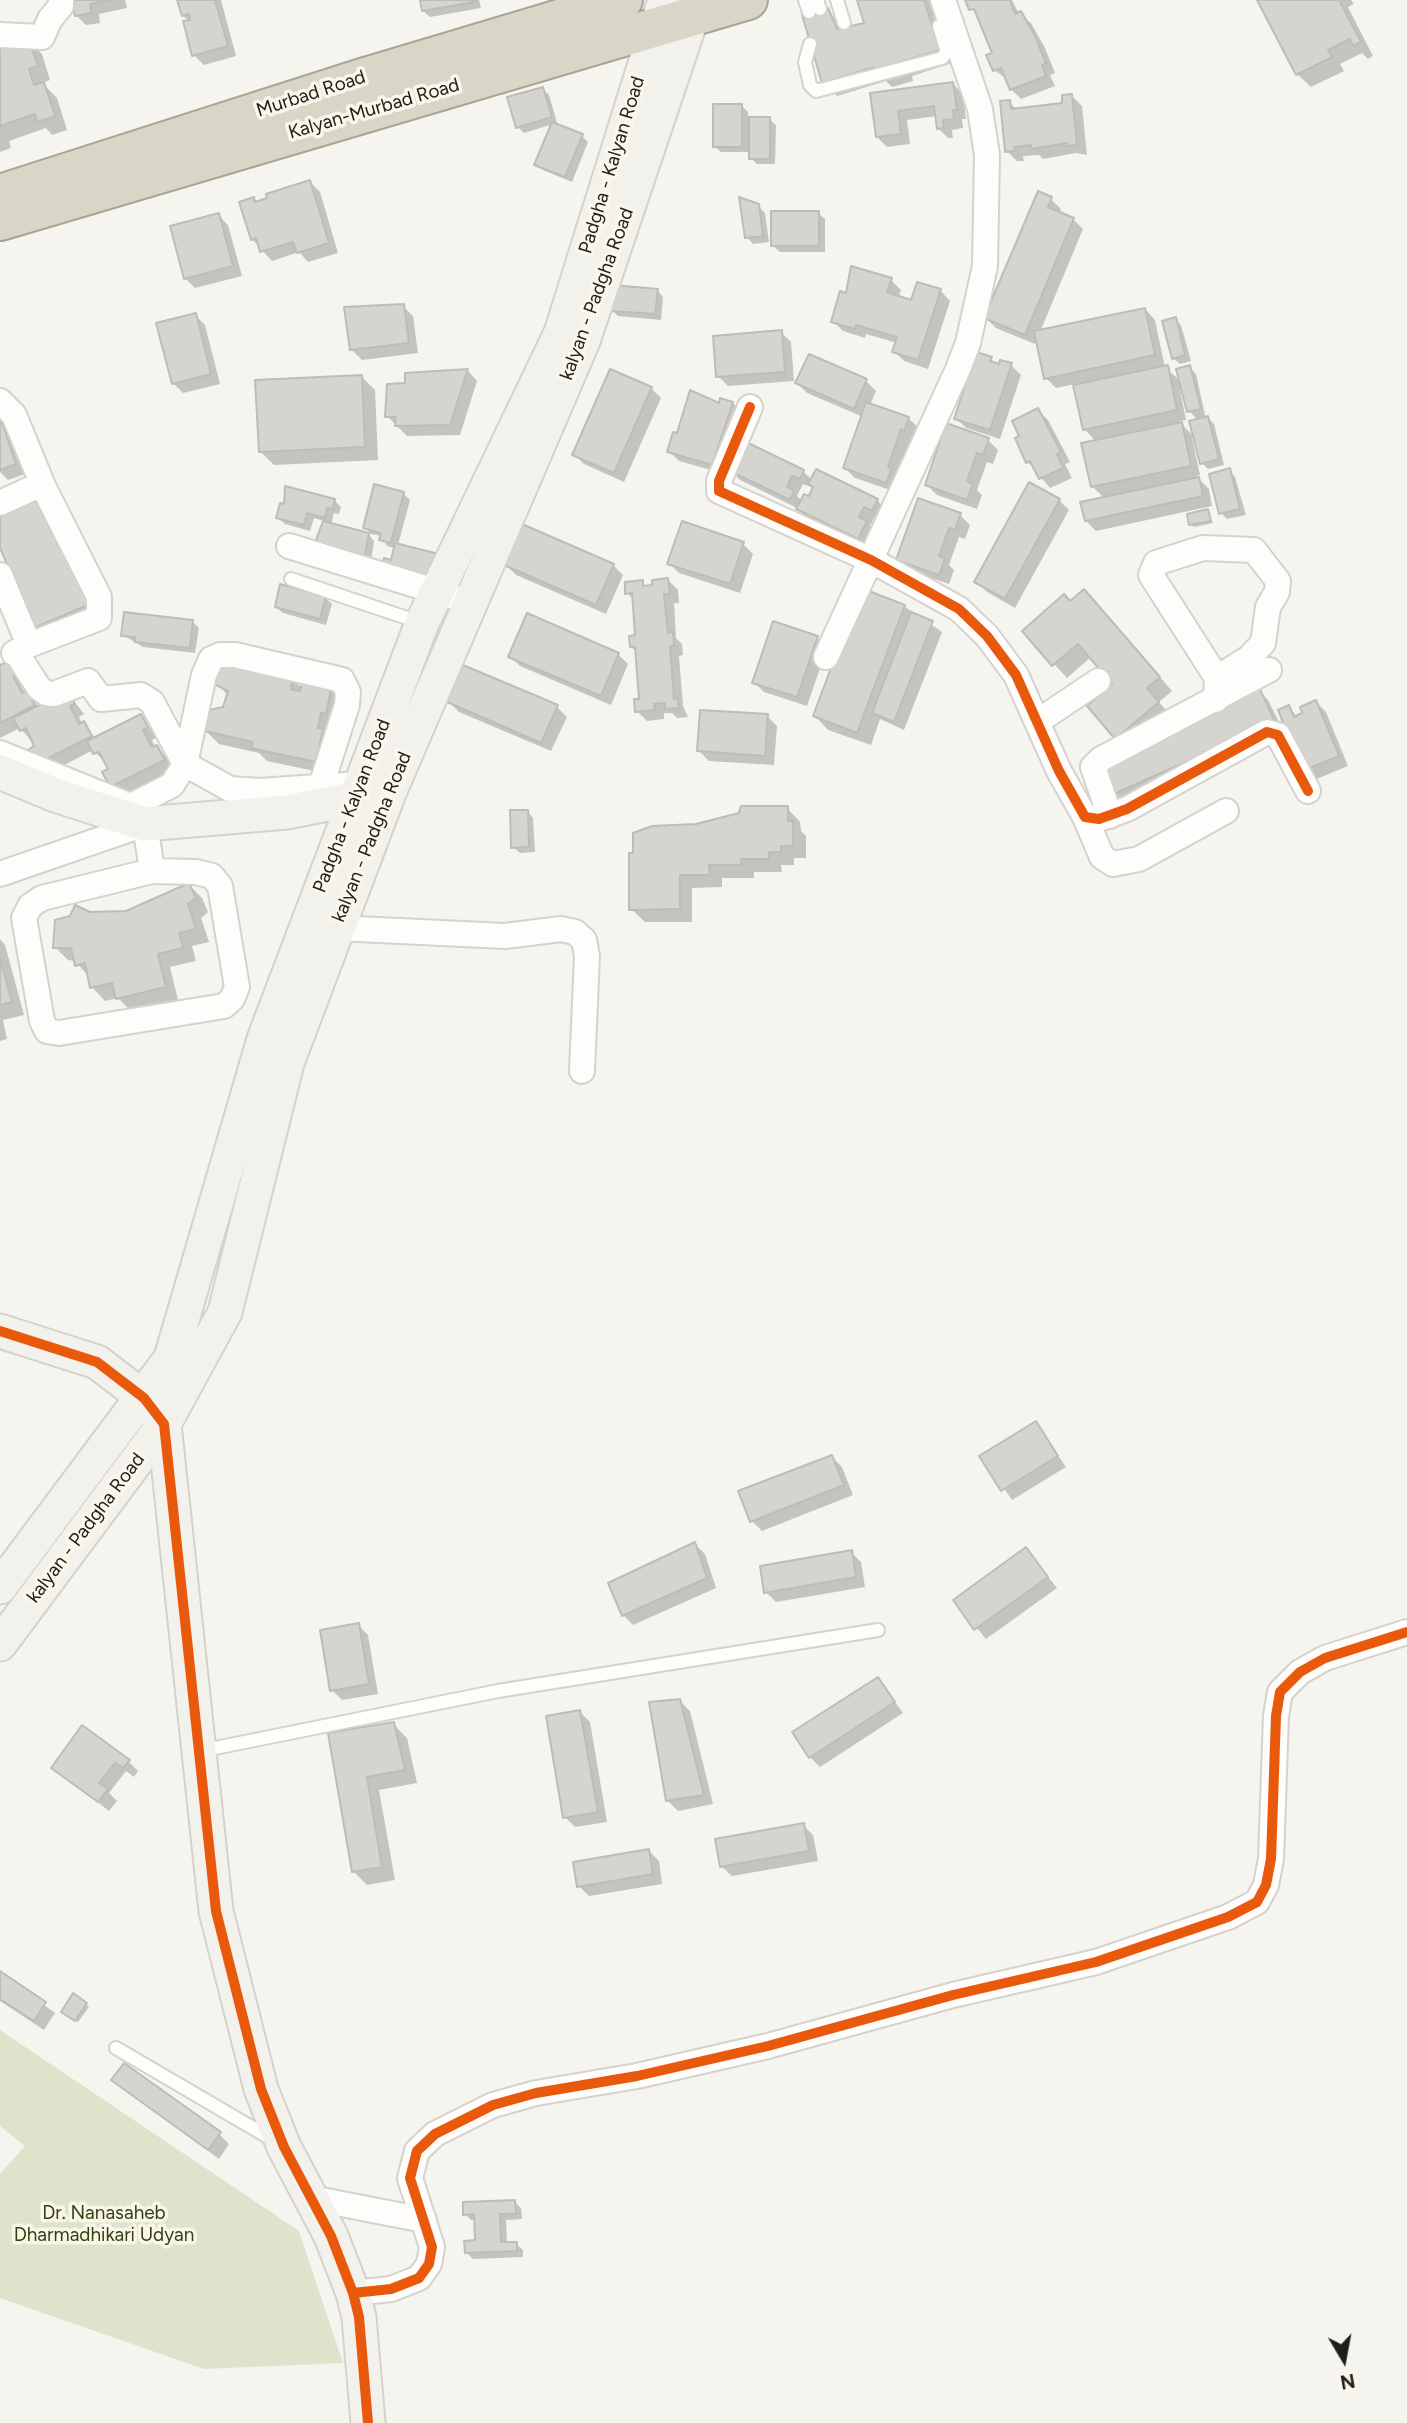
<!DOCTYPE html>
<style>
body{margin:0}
#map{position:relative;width:1407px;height:2423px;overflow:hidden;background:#f6f4ee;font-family:Figtree,sans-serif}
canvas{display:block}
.north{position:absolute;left:1309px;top:2325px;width:70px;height:70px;-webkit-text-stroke:5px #faf6ea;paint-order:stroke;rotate:170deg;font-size:19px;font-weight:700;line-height:28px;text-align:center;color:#1f1e1a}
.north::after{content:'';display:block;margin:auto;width:24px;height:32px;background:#1f1e1a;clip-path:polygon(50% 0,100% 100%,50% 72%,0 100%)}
</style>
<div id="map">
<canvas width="1407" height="2423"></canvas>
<div class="north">N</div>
</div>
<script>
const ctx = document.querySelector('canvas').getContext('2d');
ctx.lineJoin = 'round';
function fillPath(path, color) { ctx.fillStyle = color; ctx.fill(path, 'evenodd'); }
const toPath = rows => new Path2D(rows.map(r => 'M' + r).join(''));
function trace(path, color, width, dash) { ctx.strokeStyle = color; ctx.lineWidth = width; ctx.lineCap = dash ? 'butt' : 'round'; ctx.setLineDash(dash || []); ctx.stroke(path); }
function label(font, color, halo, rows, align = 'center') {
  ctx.font = font + ' Figtree,sans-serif'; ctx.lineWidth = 7; ctx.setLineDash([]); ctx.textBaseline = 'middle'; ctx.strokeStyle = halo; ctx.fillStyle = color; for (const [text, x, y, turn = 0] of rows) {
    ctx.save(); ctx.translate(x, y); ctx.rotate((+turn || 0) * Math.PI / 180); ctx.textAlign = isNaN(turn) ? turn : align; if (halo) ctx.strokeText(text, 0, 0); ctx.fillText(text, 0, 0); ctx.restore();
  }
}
fillPath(toPath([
 [0,2030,299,2231,343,2363,204,2369,0,2298,0,2174,25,2146,0,2126]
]), '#dde4cb');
fillPath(toPath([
 [80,0,125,0,127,8,99,14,100,23,86,25,76,15],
 [179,0,221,0,236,56,204,65,194,55,190,22,183,16],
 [421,0,479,0,481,8,430,17,423,11],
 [859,0,932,0,952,63,912,76,913,81,892,87,886,81,837,96,824,82,828,10,844,30,867,25],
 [967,0,1012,0,1019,14,1031,23,1045,48,1055,73,1050,75,1055,86,1021,99,1011,89,1007,79,994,70,994,54,979,18],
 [1259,0,1351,0,1354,4,1348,7,1373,56,1368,59,1362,53,1340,64,1344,71,1311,87,1297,74],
 [28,41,42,54,50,80,42,83,57,98,67,130,52,135,46,128,9,141,11,148,0,152,0,50],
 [953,84,963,94,966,119,962,119,963,128,952,130,953,138,948,138,938,128,937,116,907,120,910,144,887,147,877,137,872,94],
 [542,89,549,95,558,126,582,136,588,142,572,182,543,170,536,164,553,124,524,133,518,127],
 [1072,96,1082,106,1087,155,1076,153,1043,159,1039,155,1023,156,1024,161,1017,161,1007,151,1009,102,1017,110,1064,105],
 [742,106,748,112,748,119,769,119,776,125,775,164,757,164,751,158,751,152,721,152,714,146],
 [310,182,320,192,338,253,308,262,299,252,272,261,252,239,253,199,257,203],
 [1051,199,1061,209,1059,214,1073,219,1083,229,1040,332,1145,309,1155,320,1165,368,1181,381,1189,367,1196,374,1205,415,1214,424,1224,465,1208,469,1202,463,1198,420,1189,411,1183,389,1180,390,1186,420,1179,421,1195,438,1192,438,1200,475,1196,476,1209,489,1212,506,1096,531,1086,521,1105,499,1092,486,1097,442,1084,429,1075,384,1056,388,1046,378,1037,338,1035,344,996,328,986,318],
 [758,206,765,213,769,242,753,244,747,237],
 [818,213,825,219,825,252,780,252,773,246],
 [218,215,228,225,242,276,195,288,185,278],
 [891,280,901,290,898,298,912,302,940,290,950,301,928,369,904,361,894,351,897,343,866,334,865,338,843,331,833,321,847,295],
 [657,290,663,297,661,320,618,316,612,310],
 [403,306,413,316,418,353,362,360,352,350],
 [195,315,205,325,220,384,183,393,173,383],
 [1175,319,1181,325,1191,361,1180,364,1173,358],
 [781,332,791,342,794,381,728,386,718,376],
 [991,359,997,365,1011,365,1021,375,1000,439,966,428,956,418],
 [468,371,477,381,460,435,407,436,387,416,406,384,407,375],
 [361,376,375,390,378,460,274,465,260,451],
 [866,381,876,391,870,405,908,418,919,428,914,440,911,438,898,477,896,492,855,478,845,468,863,417,807,393,797,383],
 [651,388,661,398,624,482,584,464,574,454],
 [721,400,733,403,743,413,722,473,679,461,669,451,678,435,720,405],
 [1038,410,1048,420,1070,462,1065,464,1072,478,1050,488,1028,462],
 [0,413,7,419,25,474,8,480,0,472],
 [988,440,998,450,993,464,987,462,977,490,982,495,977,509,937,495,927,485],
 [730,470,803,471,812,480,877,500,887,510,883,519,875,516,870,526,876,532,869,548,808,518,797,508,740,480],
 [803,484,814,488,810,499,802,501,797,496],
 [1229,470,1235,477,1246,515,1227,519,1221,513],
 [403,493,410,500,398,545,445,562,434,580,392,562,395,548,387,546,382,536,371,534,365,527],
 [1059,500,1069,510,1015,608,987,592,977,582],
 [335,501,341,507,339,514,334,513,331,525,368,534,374,541,371,561,315,548,324,521,314,518,310,531,285,524,278,518],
 [1208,511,1213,523,1194,527,1191,524],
 [0,514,103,617,49,640,35,627,0,544],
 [960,515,970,525,965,539,959,537,949,565,954,570,949,584,908,570,898,560],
 [743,544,753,554,740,593,679,573,669,563],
 [506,565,613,565,623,575,606,614,516,575],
 [668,580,678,590,679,603,674,603,676,638,682,644,683,655,679,656,683,706,688,717,677,718,672,713,664,713,664,719,647,721,637,711,641,701,638,653,631,647,637,637,634,600,627,593,642,582,647,587],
 [325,598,332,604,326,625,283,613,276,607],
 [1070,603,1097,604,1172,691,1159,702,1171,716,1117,738,1115,684,1091,657,1067,678,1024,631],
 [904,606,942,632,904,730,880,719,871,745,828,730,815,716],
 [528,615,618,654,628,664,611,705,520,666,510,656],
 [192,621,199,628,195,653,143,647,123,635],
 [817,638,827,648,807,706,764,692,754,682],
 [11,662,27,683,21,686,25,693,39,707,68,693,84,714,79,717,82,724,96,738,141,716,157,737,152,740,155,747,167,757,174,770,122,796,112,786,106,763,93,750,49,773,37,747,20,728,0,738,0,667],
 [292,679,303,689,332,687,345,700,329,774,267,761,259,753,219,744,206,731,225,708,229,696,216,683],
 [1258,690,1268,700,1284,732,1125,803,1115,793],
 [449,702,557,707,567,717,551,751,459,712],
 [1316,702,1326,712,1348,766,1314,780,1304,770,1288,707,1298,717],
 [767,716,777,726,774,765,709,761,699,751],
 [787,808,800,822,801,831,806,836,806,858,794,858,794,865,781,865,782,872,754,872,754,878,722,878,722,887,692,888,692,922,645,922,631,909,696,825],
 [527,811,533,818,535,852,520,853,513,847],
 [189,885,202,898,208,912,201,918,209,942,192,946,196,961,170,967,178,1000,131,1011,118,998,105,1001,92,987,90,978,75,961,68,960,55,947,89,913,126,913],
 [0,939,5,945,24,1015,3,1020,7,1039,0,1041],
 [1036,1424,1066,1467,1012,1500,982,1457],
 [832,1457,842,1467,853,1495,762,1531,752,1521],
 [695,1544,705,1554,716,1588,633,1625,623,1615],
 [1026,1549,1057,1588,986,1639,955,1601],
 [851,1552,861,1562,865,1587,776,1602,766,1592],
 [358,1625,368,1635,378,1694,342,1700,332,1690],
 [878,1679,903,1713,820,1767,810,1757],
 [680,1701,690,1711,713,1804,678,1811,668,1801],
 [580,1712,590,1722,607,1822,575,1827,565,1817],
 [393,1724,407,1738,417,1783,379,1790,395,1880,367,1885,353,1871,330,1735],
 [128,1761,138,1771,134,1777,126,1771,109,1793,117,1801,109,1811,53,1768],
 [803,1825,813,1835,818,1861,732,1876,721,1866],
 [649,1851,659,1861,662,1884,589,1896,579,1886],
 [0,1973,55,2013,44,2030,0,2001],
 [86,2004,89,2007,78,2022,66,2014],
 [113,2080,219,2134,229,2144,219,2159],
 [515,2202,521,2208,522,2219,506,2220,507,2244,516,2244,523,2250,523,2257,473,2259,466,2252,477,2242,476,2220,471,2220,465,2214]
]), '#0003');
const building = toPath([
 [72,0,111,0,90,4,91,13,75,16,72,0],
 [177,0,215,0,228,46,192,56,183,21,190,20,189,14,182,16,177,0],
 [420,0,475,0,475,2,422,11,420,0],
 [857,0,924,0,940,50,899,62,901,68,877,75,874,67,822,83,802,15,828,8,837,29,864,23,857,0],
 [965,0,1010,0,1015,14,1021,11,1035,36,1046,63,1042,65,1046,76,1010,90,1001,68,993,71,986,55,992,53,974,9,969,10,965,0],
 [1257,0,1339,0,1361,42,1353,46,1350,39,1328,50,1332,57,1296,75,1257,0],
 [28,38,38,66,29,69,34,85,44,82,55,116,37,122,35,114,0,126,0,48,28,38],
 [953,82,957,110,953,110,954,119,943,120,944,128,937,129,934,106,898,111,901,134,876,137,870,93,953,82],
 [543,87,552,117,516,128,507,97,543,87],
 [1072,94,1077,145,1067,146,1067,143,1031,149,1031,145,1014,147,1015,151,1005,152,1000,101,1010,100,1011,109,1062,103,1062,95,1072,94],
 [713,104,742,104,742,147,713,147,713,104],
 [749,117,770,117,770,159,749,159,749,117],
 [552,122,583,134,565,177,534,165,552,122],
 [310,180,329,243,297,253,293,242,260,252,256,238,251,240,239,202,254,197,255,202,267,198,266,194,310,180],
 [1038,191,1052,197,1048,207,1074,218,1025,335,984,318,1038,191],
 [739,197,759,204,763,236,745,238,739,197],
 [771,211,819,211,819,246,771,246,771,211],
 [219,213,233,266,184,279,170,226,219,213],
 [851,266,892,278,887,292,911,300,917,282,941,289,918,360,892,352,897,337,856,325,855,329,831,322,840,291,846,293,851,266],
 [612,285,658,289,655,314,610,311,612,285],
 [404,304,409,343,350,350,344,307,404,304],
 [1145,308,1155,355,1044,379,1034,331,1145,308],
 [196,313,211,374,172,384,156,323,196,313],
 [1176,317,1185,355,1172,359,1162,321,1176,317],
 [782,330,785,372,716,377,713,336,782,330],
 [976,352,992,357,990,361,999,364,1000,360,1012,363,990,430,954,419,976,352],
 [809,354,867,379,854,409,795,383,809,354],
 [1168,365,1177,410,1083,430,1073,385,1168,365],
 [1190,365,1201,409,1187,412,1176,369,1190,365],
 [468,369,450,425,395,426,396,417,385,417,387,384,405,383,405,373,468,369],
 [610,369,652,387,614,473,572,455,610,369],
 [362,375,365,447,259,452,255,380,362,375],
 [690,390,719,403,720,398,733,402,712,465,667,452,673,432,677,433,690,390],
 [866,402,909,417,904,431,901,429,888,467,892,468,886,483,843,468,866,402],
 [1038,408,1061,452,1057,454,1063,468,1039,479,1030,461,1026,463,1015,438,1019,436,1012,421,1038,408],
 [0,416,16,464,0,470,0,416],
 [1208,416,1219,459,1200,464,1189,421,1208,416],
 [1182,422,1191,466,1091,487,1081,443,1182,422],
 [946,423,989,438,983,455,977,453,967,481,973,484,967,500,925,485,946,423],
 [742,440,804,470,800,479,792,476,787,487,794,490,790,500,728,470,742,440],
 [1230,468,1240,509,1219,514,1209,474,1230,468],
 [816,469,878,499,872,511,864,507,859,517,867,521,858,539,796,509,804,494,809,496,813,487,808,484,816,469],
 [1199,477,1203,496,1085,521,1080,502,1199,477],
 [1029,482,1060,499,1005,599,974,582,1029,482],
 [374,484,404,492,391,543,379,540,381,533,363,528,374,484],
 [285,486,335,499,333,509,327,508,325,518,307,513,304,525,276,518,280,503,284,504,285,486],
 [43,494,90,604,34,628,0,548,0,512,43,494],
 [918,498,961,513,955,530,949,528,939,556,945,558,939,575,896,560,918,498],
 [1208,509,1211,521,1189,525,1187,514,1208,509],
 [323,521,369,533,364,561,313,548,323,521],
 [682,521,744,542,730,584,667,564,682,521],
 [522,524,614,564,596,605,504,565,522,524],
 [395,543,439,554,437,564,431,562,428,575,431,584,381,571,384,558,391,560,395,543],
 [668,578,670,594,664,594,668,633,673,632,674,646,670,646,674,699,678,698,679,708,665,709,665,703,654,704,655,710,635,712,634,699,639,699,635,647,630,647,629,636,635,635,632,593,625,594,625,582,643,580,643,586,652,585,652,580,668,578],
 [280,584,326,597,320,619,275,607,280,584],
 [861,588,905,605,857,733,813,716,861,588],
 [1084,589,1160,677,1147,688,1159,702,1115,739,1087,706,1112,684,1078,644,1052,666,1022,631,1064,594,1070,601,1084,589],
 [124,612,193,620,190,648,135,642,135,637,121,636,124,612],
 [911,612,933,621,894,722,872,713,911,612],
 [527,613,619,653,601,696,508,657,527,613],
 [773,621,818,636,797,697,752,683,773,621],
 [11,660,18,673,13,676,22,693,27,691,35,705,0,723,0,665,11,660],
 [219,661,293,677,291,689,300,691,303,679,332,685,326,714,321,713,318,728,323,729,316,762,251,748,253,742,204,731,209,710,223,707,228,691,214,684,219,661],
 [463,665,558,705,541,743,447,702,463,665],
 [1259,687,1275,722,1114,794,1103,767,1259,687],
 [68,691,75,704,70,706,79,724,84,721,92,736,37,764,29,749,34,746,26,728,20,731,13,718,68,691],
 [1316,700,1339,756,1303,771,1278,710,1289,705,1294,717,1302,713,1300,707,1316,700],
 [700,710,768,714,765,756,697,751,700,710],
 [141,714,148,727,143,730,152,747,157,745,165,760,110,787,102,772,108,769,99,752,93,754,87,741,141,714],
 [741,806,788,806,788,821,793,821,793,846,781,846,781,852,769,852,769,859,741,859,741,865,709,865,710,875,680,875,680,909,629,910,629,853,633,853,633,833,652,826,696,824,739,813,741,806],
 [510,810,528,810,529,847,511,848,510,810],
 [189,883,196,898,188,904,196,929,179,933,183,948,158,954,166,987,116,999,112,983,90,988,85,963,75,966,71,948,53,948,55,920,70,916,75,905,90,912,126,911,189,883],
 [0,958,12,1002,0,1005,0,958],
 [1036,1421,1058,1456,1001,1491,979,1456,1036,1421],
 [832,1455,844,1485,750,1522,738,1491,832,1455],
 [695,1542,707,1578,622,1616,608,1583,695,1542],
 [1026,1547,1048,1577,974,1630,953,1600,1026,1547],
 [852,1550,856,1577,764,1593,760,1566,852,1550],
 [359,1623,369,1684,330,1691,320,1630,359,1623],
 [878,1677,895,1702,809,1758,792,1732,878,1677],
 [680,1699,704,1795,666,1801,649,1702,680,1699],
 [580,1710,598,1812,563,1818,546,1716,580,1710],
 [394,1722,405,1770,367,1777,382,1867,352,1872,328,1733,394,1722],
 [82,1725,130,1760,123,1768,115,1763,99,1783,108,1789,98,1802,51,1768,82,1725],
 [804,1823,809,1851,720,1867,715,1839,804,1823],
 [649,1849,653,1874,577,1887,573,1862,649,1849],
 [0,1971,46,2002,34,2021,0,1999,0,1971],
 [73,1993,87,2003,75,2021,61,2012,73,1993],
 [124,2063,221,2132,208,2150,111,2080,124,2063],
 [515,2200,516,2214,500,2214,501,2242,517,2242,517,2251,465,2253,464,2241,475,2240,474,2214,463,2215,463,2202,515,2200]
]);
fillPath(building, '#d6d4cf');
trace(building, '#bebcb8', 2);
const lane = toPath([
 [805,0,809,12],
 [817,0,820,9],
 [837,0,844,23],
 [810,44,805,62,810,85,816,91,942,58,947,52,939,26],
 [291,579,422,623],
 [200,1751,498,1691,878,1630],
 [116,2048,275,2141]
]);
const street = toPath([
 [0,35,42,37,50,19,61,6,61,0],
 [0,401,14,415,44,488],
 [750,407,719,481,719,491,871,560,959,609,987,636,1016,675,1059,771,1085,817,1099,819,1127,809,1267,732,1278,735,1308,791],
 [0,503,35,487,44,488,99,597,99,618,29,645],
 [289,546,451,596],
 [0,575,29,645,14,653],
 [826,657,958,369,968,343,985,266,987,155,980,109,943,0],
 [1216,700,1217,678,1151,575,1156,563,1203,548,1254,550,1278,581,1277,592,1268,607,1263,643,1250,657,1217,678],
 [1037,722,1098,681],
 [0,753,131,806,172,785,185,764,152,702,141,695,101,699,88,681,54,694,46,693,39,688,16,652],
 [321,786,347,705,348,692,342,680,235,655,220,655,211,659,204,675,185,764,230,789,260,791,346,785,360,783],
 [1110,816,1093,767,1101,759,1269,670],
 [1085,817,1102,857,1113,864,1139,859,1226,811],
 [152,871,196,872,212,876,220,886,237,987,232,999,224,1006,59,1033,47,1031,42,1021,24,918,30,906,42,898,152,871],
 [0,874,145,824,152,871],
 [336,928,505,936,561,929,575,932,584,940,587,956,582,1071],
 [311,2198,424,2220],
 [353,2293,391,2289,419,2278,429,2264,432,2247,410,2178,417,2151,435,2134,493,2105,536,2093,637,2076,768,2046,953,1995,1096,1962,1228,1917,1257,1902,1266,1885,1271,1859,1276,1716,1280,1692,1300,1672,1325,1658,1407,1632]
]);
const secondary = toPath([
 [0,772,55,795,145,824,287,812,373,795],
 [0,1331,97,1362,144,1398,164,1424,216,1911,261,2089,284,2147,331,2236,353,2293,359,2317,368,2423],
 [0,1587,171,1358,264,1039,422,623,561,333,665,0],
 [0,1644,164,1424,225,1312,287,1063,389,793,583,341,692,17,701,0]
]);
const highway = toPath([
 [0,194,362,78,623,0],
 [0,221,748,0]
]);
trace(lane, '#d3d2cd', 16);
trace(street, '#d3d2cd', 28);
trace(secondary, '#d3d2cd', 37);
trace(highway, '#a8a693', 42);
trace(lane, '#fefdfc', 12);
trace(street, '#fefdfc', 24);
trace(secondary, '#f3f1ec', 33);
trace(highway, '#d8d6c7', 38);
trace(toPath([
 [750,407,719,481,719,491,871,560,959,609,987,636,1016,675,1059,771,1085,817,1099,819,1127,809,1267,732,1278,735,1308,791],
 [0,1331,97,1362,144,1398,164,1424,216,1911,261,2089,284,2147,331,2236,353,2293,359,2317,368,2423],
 [353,2293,391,2289,419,2278,429,2264,432,2247,410,2178,417,2151,435,2134,493,2105,536,2093,637,2076,768,2046,953,1995,1096,1962,1228,1917,1257,1902,1266,1885,1271,1859,1276,1716,1280,1692,1300,1672,1325,1658,1407,1632]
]), '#e8590c', 10);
label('19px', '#1f1e1a', '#faf6ea', [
 ["Murbad Road",311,94,-18],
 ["Kalyan-Murbad Road",374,109,-16],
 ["Padgha - Kalyan Road",612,165,-73],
 ["kalyan - Padgha Road",597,294,-70],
 ["Padgha - Kalyan Road",352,806,-69],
 ["kalyan - Padgha Road",372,837,-68],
 ["kalyan - Padgha Road",86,1528,-53]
]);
label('19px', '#334112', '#faf6ea', [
 ["Dr. Nanasaheb",104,2213],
 ["Dharmadhikari Udyan",104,2235]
]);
</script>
